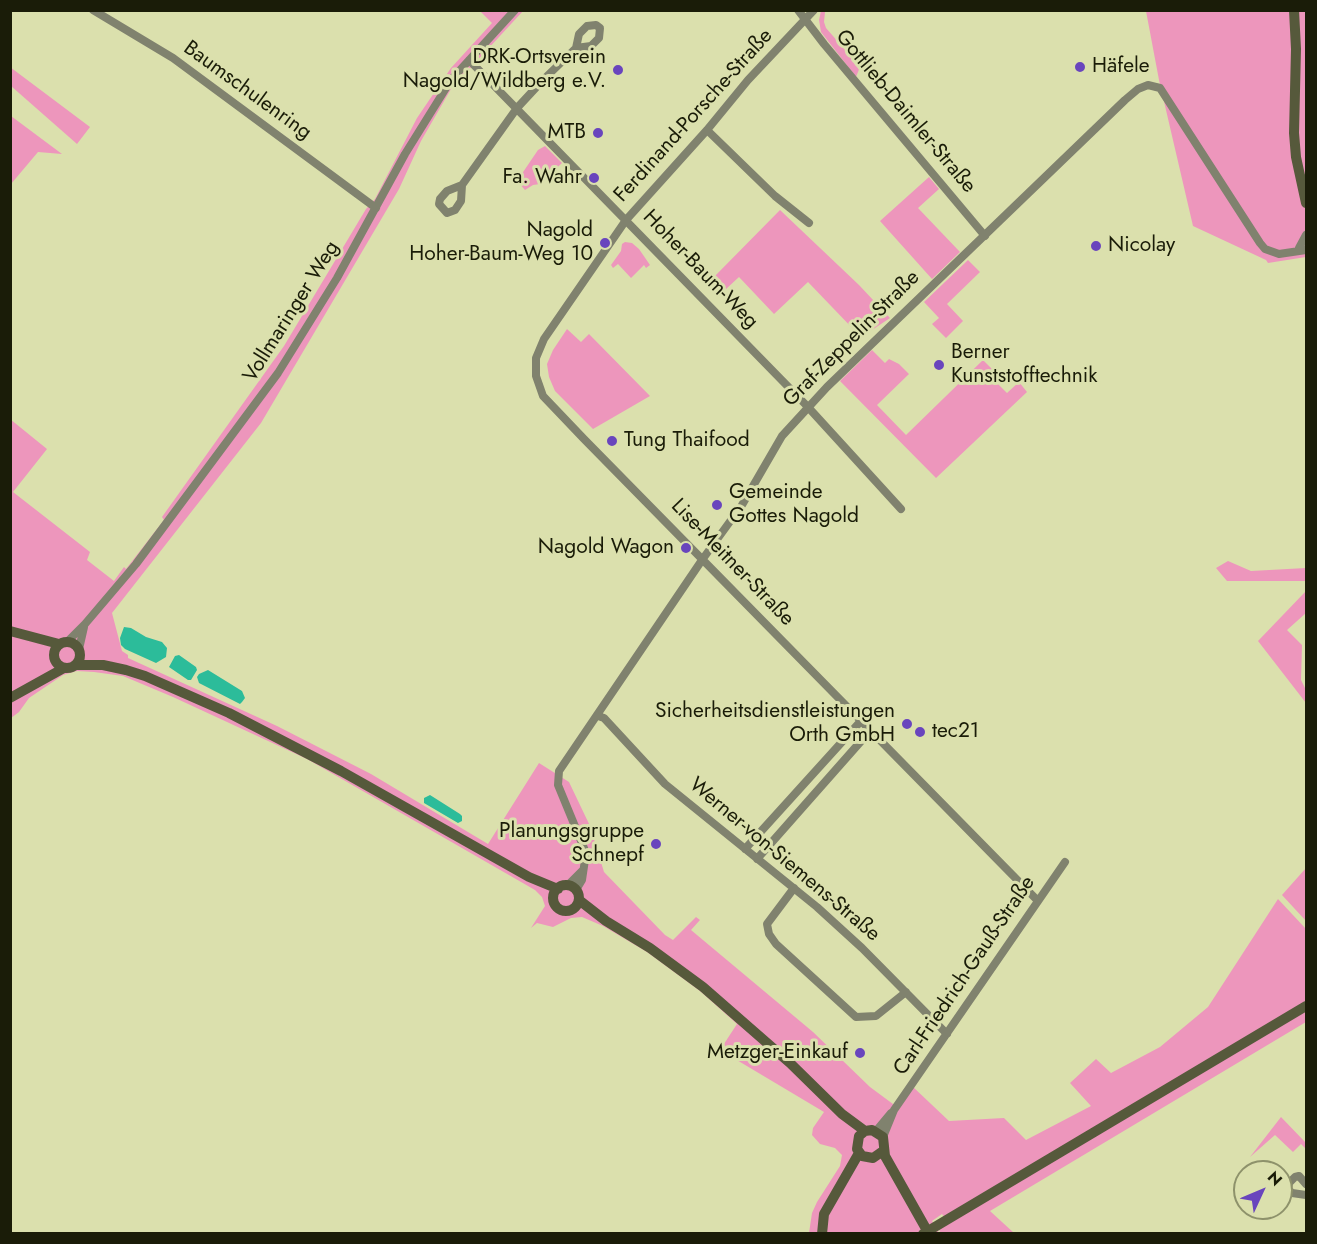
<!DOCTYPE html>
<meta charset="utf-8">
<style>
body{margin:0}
#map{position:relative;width:1317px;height:1244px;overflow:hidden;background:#dbe0ad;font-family:Jost,sans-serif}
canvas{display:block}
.frame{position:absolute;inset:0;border:12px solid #1a1c08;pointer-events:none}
.north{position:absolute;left:1233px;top:1160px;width:60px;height:60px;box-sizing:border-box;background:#dbe0ad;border:2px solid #8e926b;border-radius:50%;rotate:46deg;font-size:16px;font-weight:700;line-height:24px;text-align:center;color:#1a1c08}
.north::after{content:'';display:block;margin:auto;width:21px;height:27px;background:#6945bd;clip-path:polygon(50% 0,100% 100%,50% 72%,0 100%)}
</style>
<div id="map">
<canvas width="1317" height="1244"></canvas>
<div class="frame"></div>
<div class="north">N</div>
</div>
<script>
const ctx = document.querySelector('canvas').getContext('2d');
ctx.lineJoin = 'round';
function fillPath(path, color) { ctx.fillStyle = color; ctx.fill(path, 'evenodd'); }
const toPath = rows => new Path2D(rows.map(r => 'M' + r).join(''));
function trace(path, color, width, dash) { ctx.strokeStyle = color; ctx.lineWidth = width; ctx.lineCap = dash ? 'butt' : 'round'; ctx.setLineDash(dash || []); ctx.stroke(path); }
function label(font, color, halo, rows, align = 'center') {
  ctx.font = font + ' Jost,sans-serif'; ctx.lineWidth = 6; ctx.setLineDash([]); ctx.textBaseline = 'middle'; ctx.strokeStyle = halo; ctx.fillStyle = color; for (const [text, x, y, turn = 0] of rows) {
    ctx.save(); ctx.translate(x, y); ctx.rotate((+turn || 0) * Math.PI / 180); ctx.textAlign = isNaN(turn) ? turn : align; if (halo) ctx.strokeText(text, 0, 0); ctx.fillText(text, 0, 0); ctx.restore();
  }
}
fillPath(toPath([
 [480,11,523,11,451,89,421,141,399,189,261,423,112,613,122,651,128,655,128,658,277,726,371,774,488,844,539,763,569,782,590,826,604,872,665,935,673,940,696,917,700,920,691,930,813,1032,870,1087,897,1107,912,1086,949,1121,1004,1118,1026,1140,1091,1106,1070,1083,1096,1059,1111,1073,1160,1047,1208,1007,1278,899,1306,929,1306,1022,990,1211,1014,1233,941,1233,939,1230,946,1219,942,1214,932,1221,939,1233,809,1233,812,1213,817,1202,840,1166,842,1155,835,1148,820,1144,812,1135,813,1128,824,1112,720,1050,737,1024,700,991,647,952,603,926,582,917,571,918,553,927,537,923,531,928,545,906,542,897,535,890,307,759,173,697,123,676,94,672,77,671,63,675,29,698,19,712,11,718,10,419,47,449,13,492,90,552,87,560,114,581,124,567,126,569,164,520,162,517,284,346,366,209,375,199,417,118,451,68,492,23],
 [821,11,825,12,824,22,826,28,860,67,856,77,821,32,819,20],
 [1146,11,1306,11,1306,257,1268,263,1266,260,1193,226,1159,80],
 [10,67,90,127,77,144,11,86],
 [11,116,62,154,38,152,11,184],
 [545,146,562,163,540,184,533,185,525,190,517,181,538,150],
 [929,177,939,189,918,208,960,252,932,279,880,221],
 [780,210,859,285,890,318,872,330,856,332,808,282,774,314,739,277,726,289,714,277],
 [625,242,632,243,639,249,650,265,646,268,644,265,631,278,618,264,613,268,611,265,621,251,622,244],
 [968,260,980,272,947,304,963,321,946,338,932,324,939,318,924,302],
 [567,329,581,342,589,334,650,396,593,429,555,391,549,377,547,364,553,350],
 [872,350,885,363,889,359,899,364,909,374,877,405,906,435,983,360,998,375,994,380,1007,393,1019,382,1027,392,936,478,840,381],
 [1228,561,1251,571,1306,568,1306,581,1227,581,1216,568],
 [1306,591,1306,613,1287,630,1302,645,1301,680,1306,690,1306,703,1258,641],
 [1306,868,1306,921,1282,895],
 [1281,1117,1306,1143,1306,1149,1301,1144,1293,1152,1275,1135,1250,1157]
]), '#ed96bc');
fillPath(toPath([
 [124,627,131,628,146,637,162,642,167,648,166,657,156,663,125,649,121,645,120,638],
 [179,655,196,667,197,670,191,680,188,680,169,667,175,656],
 [208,670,242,691,245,698,242,702,240,704,199,683,197,677,199,674],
 [430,795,460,814,462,816,462,821,458,823,424,803,424,798]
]), '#2cbc9a');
trace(toPath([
 [93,10,173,58,376,208],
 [798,10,824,44,985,236],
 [814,10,748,80,707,130,626,220,544,339,536,358,536,376,543,396,584,439,1038,901],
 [469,60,807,406,901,509],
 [707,130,775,196,809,223],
 [462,185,447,191,440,199,439,204,447,213,455,210,461,201,462,185,517,108,543,80,576,48,591,46,599,38,600,28,596,25,587,26,579,34,576,48],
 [1299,248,1306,235],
 [68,641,85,624,136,564,278,373,337,278,405,154,451,80,515,10],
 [79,649,84,627],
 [598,716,604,718,665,784,817,907,862,948,947,1034],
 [745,849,860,722],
 [757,859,870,731],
 [568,885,583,870],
 [794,888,767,924,769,934,776,944,856,1017,876,1016,906,992],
 [576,890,582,880,586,853,558,785,559,771,702,560,742,505,782,436,827,387,1125,100,1138,89,1148,85,1160,88,1260,243,1265,249,1279,254,1306,250],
 [876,1131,891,1113],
 [883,1137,894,1110,1065,862],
 [1306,1184,1299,1176,1295,1177,1289,1183,1288,1189,1292,1193,1306,1195]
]), '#80826e', 8);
trace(toPath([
 [1294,10,1296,49,1294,133,1296,157,1306,203],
 [10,631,59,644],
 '54 655a13 13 0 1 1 26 0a13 13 0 1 1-26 0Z',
 [75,665,103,665,126,670,145,676,229,713,341,771,529,877,558,889],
 [10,698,64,668],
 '553 898a13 13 0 1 1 26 0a13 13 0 1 1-26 0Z',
 [579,900,606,921,650,948,703,987,790,1063,842,1114,865,1131],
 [883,1151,873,1158,862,1156,857,1149,859,1136,865,1131,872,1130,883,1137,885,1156,929,1234],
 [822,1234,824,1214,859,1153],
 [923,1234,1306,1006]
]), '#56593b', 10);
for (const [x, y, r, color] of [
 [1080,67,6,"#6945bd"],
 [618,70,6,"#6945bd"],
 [598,133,6,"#6945bd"],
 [594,178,6,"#6945bd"],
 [605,243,6,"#6945bd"],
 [1096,246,6,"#6945bd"],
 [939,365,6,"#6945bd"],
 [612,441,6,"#6945bd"],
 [717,505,6,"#6945bd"],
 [686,548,6,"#6945bd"],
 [907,724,6,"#6945bd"],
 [920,732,6,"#6945bd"],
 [656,844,6,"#6945bd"],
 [860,1053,6,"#6945bd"]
]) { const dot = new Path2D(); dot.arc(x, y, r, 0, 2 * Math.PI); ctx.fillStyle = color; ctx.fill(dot); trace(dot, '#dbe0ad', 2); }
label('21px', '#1a1c08', '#dbe0ad', [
 ["DRK-Ortsverein",606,58],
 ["Nagold/Wildberg e.V.",606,82],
 ["Häfele",1092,67,"left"],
 ["MTB",586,133],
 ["Fa. Wahr",582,178],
 ["Nagold",593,231],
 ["Hoher-Baum-Weg 10",593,255],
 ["Nicolay",1108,246,"left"],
 ["Berner",951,353,"left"],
 ["Kunststofftechnik",951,377,"left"],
 ["Tung Thaifood",624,441,"left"],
 ["Gemeinde",729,493,"left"],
 ["Gottes Nagold",729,517,"left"],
 ["Nagold Wagon",674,548],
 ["Sicherheitsdienstleistungen",895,712],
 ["Orth GmbH",895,736],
 ["tec21",932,732,"left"],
 ["Planungsgruppe",644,832],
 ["Schnepf",644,856],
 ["Metzger-Einkauf",848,1053]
], 'right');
label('21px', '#1a1c08', '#dbe0ad', [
 ["Baumschulenring",247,91,36],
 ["Gottlieb-Daimler-Straße",905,112,50],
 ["Ferdinand-Porsche-Straße",694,116,-48],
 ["Hoher-Baum-Weg",700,270,46],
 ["Vollmaringer Weg",292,312,-58],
 ["Graf-Zeppelin-Straße",852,339,-45],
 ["Lise-Meitner-Straße",732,563,46],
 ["Werner-von-Siemens-Straße",784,860,40],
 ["Carl-Friedrich-Gauß-Straße",965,976,-56]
]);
</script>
